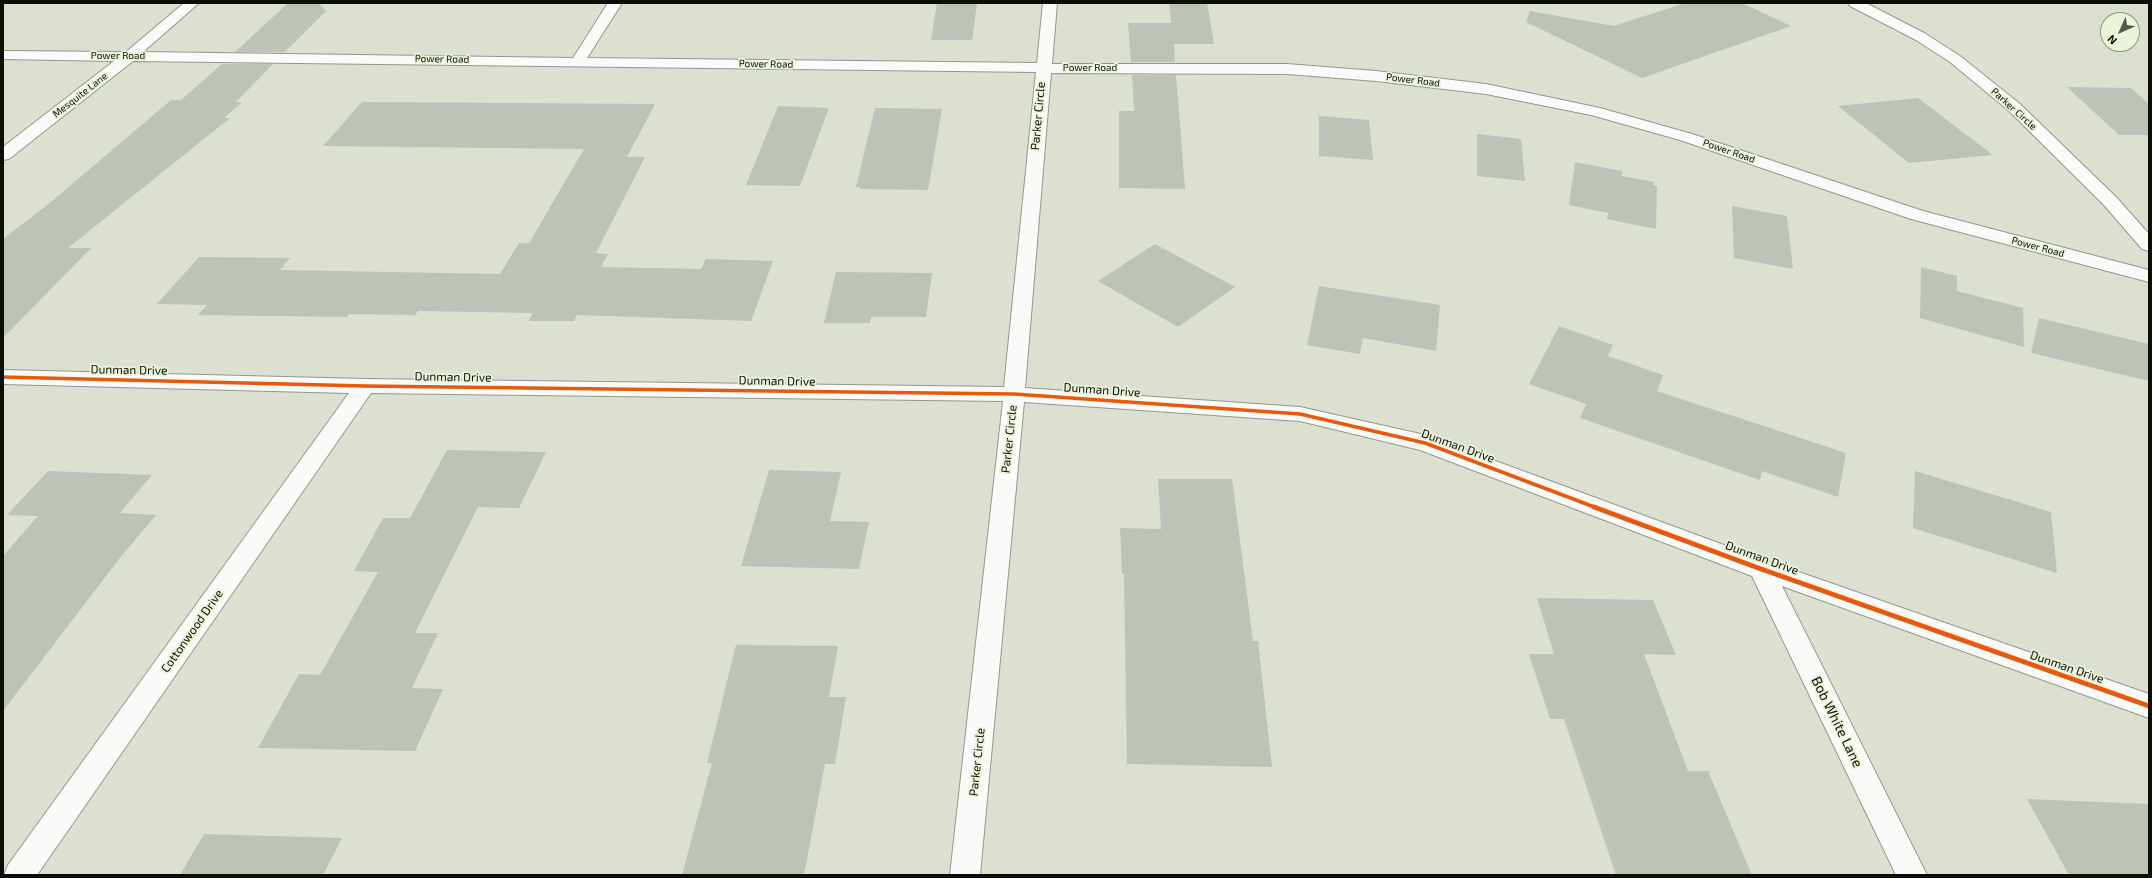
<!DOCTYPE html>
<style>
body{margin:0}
#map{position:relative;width:2152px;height:878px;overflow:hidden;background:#dbe0d1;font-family:"Exo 2",sans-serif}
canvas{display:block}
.frame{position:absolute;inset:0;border:4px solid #0c0f06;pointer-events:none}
.north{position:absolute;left:2100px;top:12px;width:40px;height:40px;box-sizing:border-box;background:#e9f4d8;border:1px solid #919884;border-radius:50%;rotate:225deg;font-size:11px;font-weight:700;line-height:16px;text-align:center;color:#0c0f06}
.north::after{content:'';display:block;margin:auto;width:14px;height:18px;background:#54584d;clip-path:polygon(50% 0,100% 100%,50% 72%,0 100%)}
</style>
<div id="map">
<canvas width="2152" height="878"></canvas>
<div class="frame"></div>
<div class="north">N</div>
</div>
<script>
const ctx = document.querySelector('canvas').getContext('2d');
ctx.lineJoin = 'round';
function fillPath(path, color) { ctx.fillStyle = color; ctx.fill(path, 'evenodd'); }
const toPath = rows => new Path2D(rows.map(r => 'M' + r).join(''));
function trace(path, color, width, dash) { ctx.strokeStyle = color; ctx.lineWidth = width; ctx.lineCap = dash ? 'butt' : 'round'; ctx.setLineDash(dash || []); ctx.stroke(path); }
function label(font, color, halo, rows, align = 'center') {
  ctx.font = font + ' "Exo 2",sans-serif'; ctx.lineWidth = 3.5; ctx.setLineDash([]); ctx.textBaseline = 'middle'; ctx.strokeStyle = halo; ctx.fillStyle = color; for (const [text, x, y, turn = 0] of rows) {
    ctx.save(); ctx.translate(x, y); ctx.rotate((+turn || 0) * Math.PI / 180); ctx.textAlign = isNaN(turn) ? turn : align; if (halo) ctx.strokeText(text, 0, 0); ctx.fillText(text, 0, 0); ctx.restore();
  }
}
fillPath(toPath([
 [288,3,318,3,326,11,285,52,235,52],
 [937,3,977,3,972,40,931,40],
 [1169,3,1207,3,1214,44,1174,44,1175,62,1131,62,1128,23,1171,23],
 [1685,3,1742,3,1791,26,1642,78,1526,22,1530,11,1614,26],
 [222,64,273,64,236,102,242,102,224,118,230,118,68,248,91,248,3,338,3,239,51,202,171,100,181,100],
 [1132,75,1176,75,1185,189,1119,188,1119,111,1134,111],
 [2067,87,2131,88,2149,104,2149,135,2119,135],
 [1918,98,1993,155,1909,163,1838,106],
 [362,102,655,104,627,157,645,157,596,253,608,254,601,267,701,269,706,259,773,261,751,321,577,315,574,321,529,321,533,313,418,311,415,315,349,314,347,317,198,315,207,305,157,304,199,257,290,258,280,270,500,274,519,243,529,243,584,149,323,146],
 [778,106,829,108,800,186,746,185],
 [875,108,942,109,928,190,860,189,860,187,856,187],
 [1319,116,1369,120,1373,160,1319,156],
 [1477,134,1521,139,1525,181,1477,176],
 [1575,162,1622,171,1622,176,1654,182,1653,185,1657,186,1656,229,1607,219,1608,213,1569,205],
 [1732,206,1787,216,1793,269,1734,258],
 [1155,244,1235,287,1178,327,1098,281],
 [1921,267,1957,276,1957,291,2023,308,2024,347,1920,318],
 [836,272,932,273,926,317,871,317,870,323,824,323],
 [1319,286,1440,305,1436,351,1363,338,1360,354,1307,345],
 [2039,318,2149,344,2149,381,2031,353],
 [1559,326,1613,345,1608,356,1663,375,1657,391,1846,453,1838,497,1762,471,1760,480,1580,418,1586,404,1529,384],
 [447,450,546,452,519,508,478,507,415,633,438,633,412,688,443,689,415,751,258,748,299,674,320,675,378,572,354,571,383,518,410,518],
 [769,470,841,472,830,521,869,522,859,569,741,566],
 [48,471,152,475,120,513,156,515,119,559,3,711,3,556,38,516,7,515],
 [1915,471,2051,512,2057,573,1913,528],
 [1158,479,1232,479,1253,641,1258,641,1272,767,1127,764,1124,574,1122,574,1120,528,1161,529],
 [1537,598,1653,600,1676,655,1644,654,1688,771,1708,771,1752,875,1616,875,1564,719,1550,719,1529,654,1554,654],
 [736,645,838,646,829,697,846,697,835,764,825,764,804,875,682,875,712,763,707,763],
 [2027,799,2149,804,2149,875,2069,875],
 [204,834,342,838,323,875,180,875]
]), '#bcc3b9');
const minor = toPath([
 [184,3,199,3,143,52,573,58,608,3,622,3,587,58,1037,63,1043,3,1057,3,1052,64,1287,64,1376,71,1486,84,1600,108,1692,134,1923,211,2149,270,2149,282,1911,219,1680,140,1591,115,1486,94,1376,81,1287,74,1051,73,1025,388,1300,407,1425,435,1770,562,2149,694,2149,718,1782,586,1927,875,1896,875,1752,576,1420,450,1300,421,1024,402,980,875,950,875,1003,401,371,393,37,875,4,875,8,865,349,393,3,384,3,370,365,379,1004,387,1036,72,133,61,9,159,3,160,3,147,114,61,3,59,3,51,126,52,184,3],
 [1848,3,1866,3,1926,34,1960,56,2020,104,2116,197,2149,234,2149,251,2142,249,2104,205,2008,110,1950,62,1916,40,1850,6,1848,3]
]);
trace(minor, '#94978c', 2);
fillPath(minor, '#fafaf8');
trace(toPath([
 [3,377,365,386,1014,394,1300,414,1425,443,1597,508]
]), '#e8590c', 3.5);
trace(toPath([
 [1594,507,1761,569,2149,706]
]), '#e8590c', 5);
label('10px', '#0c0f06', '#e9f4d8', [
 ["Power Road",118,56],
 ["Power Road",442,59,1],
 ["Power Road",766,64,1],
 ["Power Road",1090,68],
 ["Power Road",1413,80,7],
 ["Mesquite Lane",80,95,-38],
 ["Parker Circle",2014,109,42],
 ["Power Road",1729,151,19],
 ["Power Road",2038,247,15]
]);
label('12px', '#0c0f06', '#e9f4d8', [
 ["Parker Circle",1038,116,-85],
 ["Dunman Drive",129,370,1],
 ["Dunman Drive",453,377,1],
 ["Dunman Drive",777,381,1],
 ["Dunman Drive",1102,390,4],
 ["Parker Circle",1009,439,-84],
 ["Dunman Drive",1458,446,20],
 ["Dunman Drive",1762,558,20],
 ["Cottonwood Drive",192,631,-55],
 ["Dunman Drive",2067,667,19],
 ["Parker Circle",977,762,-84]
]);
label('14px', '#0c0f06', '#e9f4d8', [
 ["Bob White Lane",1837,722,64]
]);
</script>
